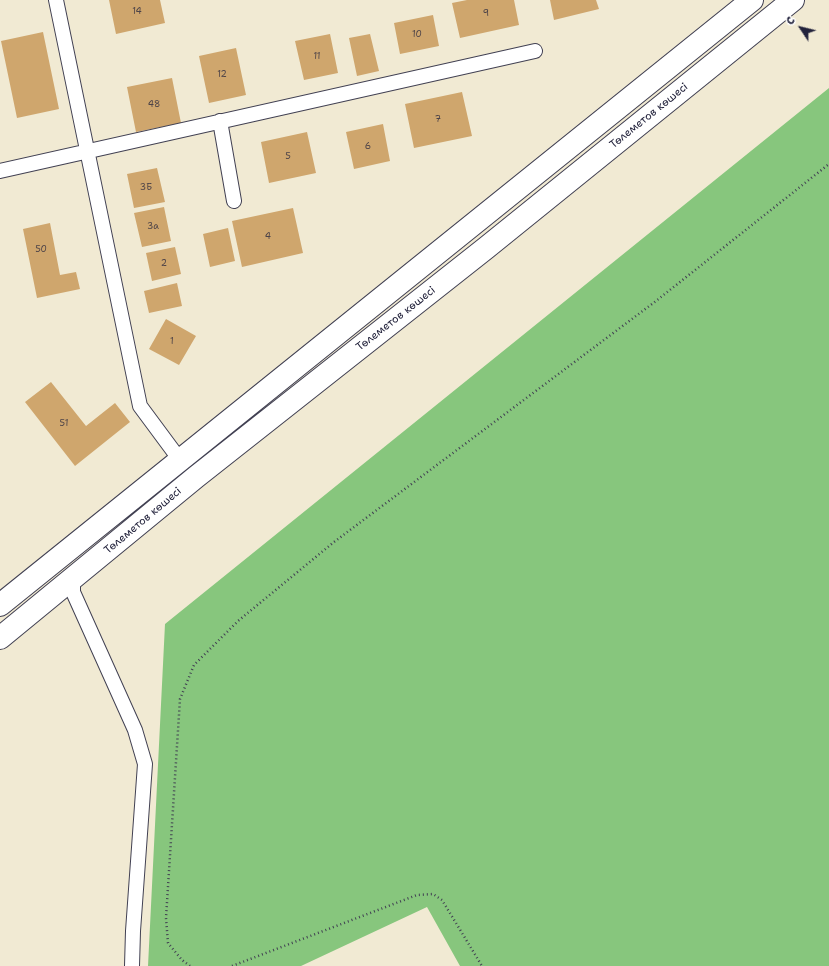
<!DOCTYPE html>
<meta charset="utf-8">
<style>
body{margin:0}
#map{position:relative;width:829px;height:966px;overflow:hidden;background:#f1ead3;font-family:"Shantell Sans",sans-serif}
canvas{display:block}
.north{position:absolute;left:781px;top:8px;width:40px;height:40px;-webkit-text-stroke:3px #fff;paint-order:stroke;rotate:305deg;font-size:11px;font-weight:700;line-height:16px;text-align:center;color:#22223b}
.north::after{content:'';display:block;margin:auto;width:14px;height:18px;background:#22223b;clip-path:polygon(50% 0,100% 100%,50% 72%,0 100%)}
</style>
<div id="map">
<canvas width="829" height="966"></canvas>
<div class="north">С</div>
</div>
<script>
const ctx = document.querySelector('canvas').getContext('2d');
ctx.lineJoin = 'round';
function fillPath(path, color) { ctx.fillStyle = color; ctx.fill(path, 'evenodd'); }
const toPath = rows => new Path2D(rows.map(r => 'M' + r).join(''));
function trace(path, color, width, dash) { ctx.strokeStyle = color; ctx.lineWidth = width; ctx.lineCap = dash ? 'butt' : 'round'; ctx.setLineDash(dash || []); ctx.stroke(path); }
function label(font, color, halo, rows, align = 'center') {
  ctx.font = font + ' "Shantell Sans",sans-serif'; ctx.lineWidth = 3.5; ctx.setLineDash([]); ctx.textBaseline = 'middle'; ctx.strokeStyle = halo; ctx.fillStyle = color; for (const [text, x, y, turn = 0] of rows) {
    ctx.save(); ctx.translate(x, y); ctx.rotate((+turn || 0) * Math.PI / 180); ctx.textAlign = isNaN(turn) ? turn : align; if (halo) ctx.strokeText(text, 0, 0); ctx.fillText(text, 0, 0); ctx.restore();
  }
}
fillPath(toPath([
 [829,88,829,966,460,966,427,907,301,966,148,966,165,624]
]), '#87c67d');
fillPath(toPath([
 [109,0,160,0,165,23,116,34],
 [467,0,514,0,519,25,460,38,452,3],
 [550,0,596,0,599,9,554,20],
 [433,15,439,46,400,54,394,23],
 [43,32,59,109,17,118,1,41],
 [330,34,338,73,304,80,295,41],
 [370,34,379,71,357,76,349,38],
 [236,48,246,95,209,103,199,56],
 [172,78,181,123,136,132,127,87],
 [462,92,472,136,414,148,405,104],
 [383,124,390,161,354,169,346,132],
 [307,132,316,173,269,183,261,142],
 [157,168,165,202,134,208,127,174],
 [164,207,171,241,142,247,134,213],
 [293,208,303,253,242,267,232,221],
 [50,223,60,275,76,272,80,289,37,298,23,229],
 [228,228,235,261,210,267,203,234],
 [175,247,181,274,152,281,146,253],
 [177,283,182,306,149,313,144,291],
 [166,319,196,336,179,365,149,349],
 [51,382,86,426,115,403,130,422,75,466,25,402]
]), '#cfa66d');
const minor = toPath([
 [56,0,140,406,180,460],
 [220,121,234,201],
 [0,171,535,51],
 [73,580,73,592,135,730,145,764,133,931,132,966]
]);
const primary = toPath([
 [0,605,752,0],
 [0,638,196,477,486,248,793,0]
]);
trace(minor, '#414052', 16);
trace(primary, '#414052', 24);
trace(toPath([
 [190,966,182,960,168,943,166,918,180,699,194,665,238,621,334,542,656,301,829,164],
 [232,966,417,895,433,894,442,900,482,966]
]), '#414052', 2.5, [1, 3]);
trace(minor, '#fff', 14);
trace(primary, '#fff', 22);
label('9px', '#4d4348', null, [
 ["14",137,12],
 ["9",486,14],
 ["10",417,35],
 ["11",317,57],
 ["12",222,75],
 ["48",154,105],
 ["7",438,120],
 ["6",368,147],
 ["5",288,157],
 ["3Б",146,188],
 ["3а",153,227],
 ["4",268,237],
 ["50",41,250],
 ["2",164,264],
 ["1",172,342],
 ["51",64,424]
]);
label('11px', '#22223b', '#fff', [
 ["Төлеметов көшесі",649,116,-39],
 ["Төлеметов көшесі",396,319,-38],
 ["Төлеметов көшесі",143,521,-40]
]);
</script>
